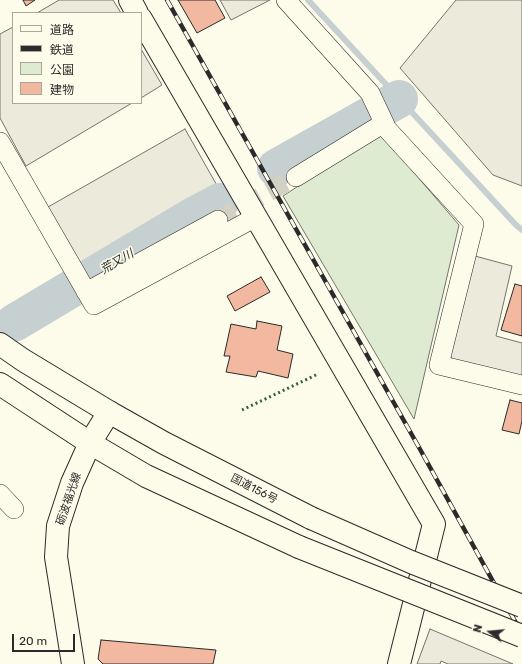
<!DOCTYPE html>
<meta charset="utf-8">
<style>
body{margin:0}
#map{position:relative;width:522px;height:664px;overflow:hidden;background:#fdfbea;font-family:Rubik,"Noto Sans JP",sans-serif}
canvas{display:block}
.legend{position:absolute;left:12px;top:12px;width:130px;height:92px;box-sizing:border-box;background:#fdfbea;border:1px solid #a9a89e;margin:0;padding:5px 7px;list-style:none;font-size:12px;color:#2b2b2b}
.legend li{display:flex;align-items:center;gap:8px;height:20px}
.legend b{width:20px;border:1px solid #a9a89e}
.north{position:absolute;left:470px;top:612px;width:40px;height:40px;-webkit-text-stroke:3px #fdfbea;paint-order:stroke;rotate:286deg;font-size:11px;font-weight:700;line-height:16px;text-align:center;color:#2b2b2b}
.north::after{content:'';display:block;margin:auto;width:14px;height:18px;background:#2b2b2b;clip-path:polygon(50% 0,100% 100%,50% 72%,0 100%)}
.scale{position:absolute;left:12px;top:634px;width:63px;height:18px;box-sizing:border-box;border:2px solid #2b2b2b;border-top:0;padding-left:5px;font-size:12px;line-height:14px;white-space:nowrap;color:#2b2b2b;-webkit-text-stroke:3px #fdfbea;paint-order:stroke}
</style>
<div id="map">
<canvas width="522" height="664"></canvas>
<ul class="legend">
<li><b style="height:5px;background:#fdfbea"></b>道路</li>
<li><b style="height:5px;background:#2b2b2b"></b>鉄道</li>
<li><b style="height:11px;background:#deebd1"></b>公園</li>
<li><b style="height:11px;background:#f2b8a0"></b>建物</li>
</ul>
<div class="north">N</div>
<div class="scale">20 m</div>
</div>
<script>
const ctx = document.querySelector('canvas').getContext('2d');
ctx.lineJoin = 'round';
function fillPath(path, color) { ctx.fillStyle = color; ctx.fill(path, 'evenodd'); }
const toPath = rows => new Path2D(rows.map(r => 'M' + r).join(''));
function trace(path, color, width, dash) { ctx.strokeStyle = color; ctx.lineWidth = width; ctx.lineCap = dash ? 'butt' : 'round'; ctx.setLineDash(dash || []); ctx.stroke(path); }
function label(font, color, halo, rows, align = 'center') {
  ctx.font = font + ' Rubik,"Noto Sans JP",sans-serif'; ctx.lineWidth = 3; ctx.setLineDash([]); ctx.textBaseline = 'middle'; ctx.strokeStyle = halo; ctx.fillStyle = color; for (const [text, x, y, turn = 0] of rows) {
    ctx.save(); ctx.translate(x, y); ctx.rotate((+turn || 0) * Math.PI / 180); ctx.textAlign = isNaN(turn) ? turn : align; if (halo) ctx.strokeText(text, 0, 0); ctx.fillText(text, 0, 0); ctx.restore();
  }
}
const green = toPath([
 [380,133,459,225,414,419,283,196,380,133]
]);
fillPath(green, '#deebd1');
trace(green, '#74746e', 1);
const parking = toPath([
 [59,0,113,0,121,13,37,13,59,0],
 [220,0,270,0,231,20,220,0],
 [456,0,522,0,522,186,493,175,400,68,456,0],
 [13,27,13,103,132,103,26,166,0,118,0,34,13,27],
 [141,49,162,85,141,98,141,49],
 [185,129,219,189,82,268,48,207,185,129],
 [475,256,512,266,496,336,522,343,522,377,453,360,447,351,475,256],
 [430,629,513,664,448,664,441,661,440,664,417,664,430,629]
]);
fillPath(parking, '#eceadb');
trace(parking, '#74746e', 1);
trace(toPath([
 [308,0,516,225,522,230]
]), '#c7d0d0', 6);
trace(toPath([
 [276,168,399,99],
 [14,323,190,218,220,202]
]), '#c7d0d0', 38);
const building = toPath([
 [23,0,35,0,26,6,23,0],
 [178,0,215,0,225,18,197,33,178,0],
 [261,277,270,292,235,311,227,296,261,277],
 [515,284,522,286,522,336,501,330,515,284],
 [257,321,282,326,277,350,293,354,288,378,258,371,256,377,226,372,230,356,224,356,231,324,256,329,257,321],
 [510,400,522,403,522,421,519,434,502,430,510,400],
 [101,640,216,650,213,664,103,664,98,659,101,640]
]);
fillPath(building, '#f2b8a0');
trace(building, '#2b2b2b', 1);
trace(toPath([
 [218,220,296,177]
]), '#d3d1c4', 19, [19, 10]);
const street = toPath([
 [286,0,370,93,387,129,474,224,439,365,522,385],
 [0,142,94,305,256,217],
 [296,177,384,123],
 [86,292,218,220],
 [0,494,14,509]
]);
const secondary = toPath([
 [130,0,137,13],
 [141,19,434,524,399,664]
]);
const primary = toPath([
 [73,664,56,557,58,526,72,483,90,443,109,412]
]);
const highway = toPath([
 [0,344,23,360,109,412,164,443,311,518],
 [0,384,90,443,146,476,299,547]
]);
trace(street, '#2b2b2b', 20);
trace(secondary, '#2b2b2b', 24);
trace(primary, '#2b2b2b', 24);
trace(highway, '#2b2b2b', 24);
trace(street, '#fdfbea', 19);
trace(secondary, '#fdfbea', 22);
trace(primary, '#fdfbea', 22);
trace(highway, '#fdfbea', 22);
const rail = toPath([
 [167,0,421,451,522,634]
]);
trace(rail, '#2b2b2b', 4.5);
trace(rail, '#fdfbea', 3, [9]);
const highwayBridge = toPath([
 [311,518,411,562,522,606],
 [299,547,522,636]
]);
trace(highwayBridge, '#2b2b2b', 24, []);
trace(highwayBridge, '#fdfbea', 22);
trace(toPath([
 [242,410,318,374]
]), '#34623c', 3, [2, 3]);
label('11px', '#2b2b2b', '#fdfbea', [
 ["国道156号",254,489,27],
 ["砺波福光線",69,499,-71]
]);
label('italic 12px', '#2b2b2b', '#fdfbea', [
 ["荒又川",117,262,-30]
]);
</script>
